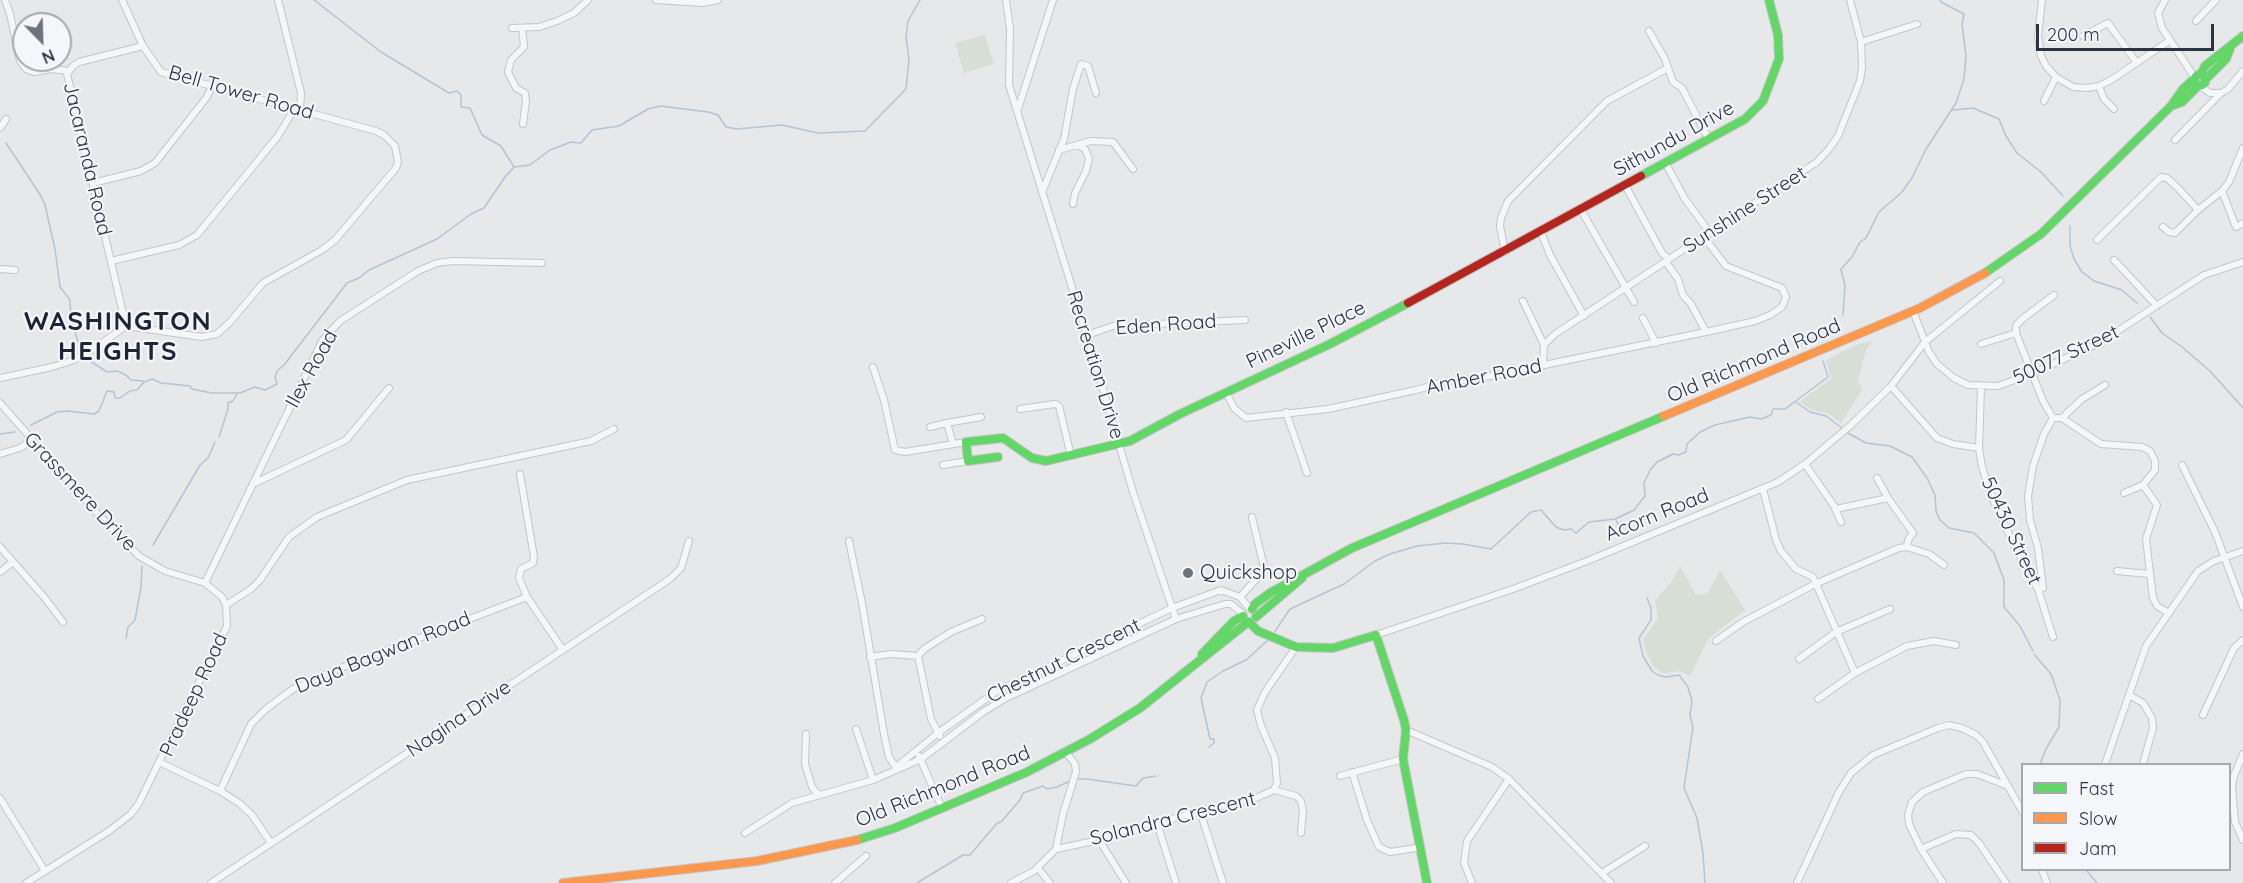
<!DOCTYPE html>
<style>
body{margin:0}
#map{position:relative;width:2243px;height:883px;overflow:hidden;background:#e6e8ea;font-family:Quicksand,sans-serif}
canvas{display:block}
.legend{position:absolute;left:2021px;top:763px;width:210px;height:108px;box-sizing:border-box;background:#f4f6f9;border:2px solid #a4a8b1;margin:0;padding:8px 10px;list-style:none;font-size:18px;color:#2b3445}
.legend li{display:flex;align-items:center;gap:12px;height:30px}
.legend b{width:30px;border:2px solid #a4a8b1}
.north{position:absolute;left:12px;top:12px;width:60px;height:60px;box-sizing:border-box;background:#f4f6f9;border:2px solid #a4a8b1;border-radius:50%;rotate:157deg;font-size:16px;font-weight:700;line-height:24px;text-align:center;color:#2b3445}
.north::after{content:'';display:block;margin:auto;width:21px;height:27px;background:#6c737f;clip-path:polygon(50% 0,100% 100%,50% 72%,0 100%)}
.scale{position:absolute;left:2036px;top:24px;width:178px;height:27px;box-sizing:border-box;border:3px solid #2b3445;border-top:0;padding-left:8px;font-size:18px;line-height:21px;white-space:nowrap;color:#2b3445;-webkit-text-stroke:4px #f4f6f9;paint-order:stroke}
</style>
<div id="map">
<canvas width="2243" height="883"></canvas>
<ul class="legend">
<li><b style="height:8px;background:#63d668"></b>Fast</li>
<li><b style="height:8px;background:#ff974d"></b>Slow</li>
<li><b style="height:8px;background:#b3261e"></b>Jam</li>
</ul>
<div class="north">N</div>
<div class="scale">200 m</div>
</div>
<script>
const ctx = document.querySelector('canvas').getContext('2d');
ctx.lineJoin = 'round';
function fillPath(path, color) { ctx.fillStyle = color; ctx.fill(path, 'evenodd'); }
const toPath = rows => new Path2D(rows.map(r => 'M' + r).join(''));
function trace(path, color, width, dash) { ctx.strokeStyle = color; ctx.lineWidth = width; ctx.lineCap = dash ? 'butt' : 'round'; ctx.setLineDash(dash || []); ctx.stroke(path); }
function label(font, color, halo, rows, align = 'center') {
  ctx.font = font + ' Quicksand,sans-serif'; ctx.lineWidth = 4.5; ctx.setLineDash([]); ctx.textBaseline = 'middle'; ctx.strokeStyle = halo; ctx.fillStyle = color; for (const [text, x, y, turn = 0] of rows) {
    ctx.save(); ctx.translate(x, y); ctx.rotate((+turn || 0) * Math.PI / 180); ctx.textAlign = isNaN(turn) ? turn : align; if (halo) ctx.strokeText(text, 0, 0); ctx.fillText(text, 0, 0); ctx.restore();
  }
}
fillPath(toPath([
 [985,35,994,64,964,73,955,43],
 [1872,341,1866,350,1858,380,1862,390,1841,423,1827,413,1812,410,1799,402,1831,379,1826,360,1855,345],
 [1680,566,1696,595,1708,593,1720,570,1745,610,1708,639,1690,676,1680,671,1662,673,1654,667,1647,654,1643,640,1658,618,1655,600,1671,583]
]), '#d6ded6');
trace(toPath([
 [314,0,381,52,449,93,457,91,461,95,461,107,470,108,482,135,501,146,514,167],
 [1953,110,1973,108,1999,119,2006,136,2017,153,2041,172,2063,196],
 [6,143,41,196,45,205,55,249,60,287,70,300,71,319,79,345],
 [2070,226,2070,246,2074,259,2082,272,2094,281,2122,290,2137,303],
 [1843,315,1845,286,1841,269,1852,257,1860,242,1866,238,1879,212,1901,193,1912,178,1926,149,1956,103,1964,79,1966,56,1962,24,1964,14,1941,2,1940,0],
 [2150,317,2162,333,2182,347,2210,371,2243,408],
 [87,359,107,372,117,371,126,375,131,380,143,381],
 [1796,402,1810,412,1826,416,1843,429],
 [31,425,57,412,68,411,94,414,99,411,107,391,114,392,115,398,120,398,130,391,137,390,144,382,152,379,161,383,190,386,192,389,212,393,240,393,255,387,265,390,277,384,275,378,277,371,284,365,347,283,359,278,369,270,437,239,471,214,484,208,505,177,514,167,530,165,550,150,571,142,581,143,592,130,619,126,648,109,661,106,708,112,718,115,726,127,737,129,782,125,818,133,865,131,906,89,909,60,906,37,908,21,920,0],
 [1846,432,1866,443,1890,446,1912,457,1927,478,1935,495,1936,511,1940,520,1949,528,1974,533,1994,553,2004,580,2004,607,2020,626,2033,651],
 [0,434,15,432],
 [219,437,228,409,228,403,233,401,237,394],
 [1616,520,1621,530],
 [153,545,200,465,208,458,215,442],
 [1647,598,1651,608,1651,620,1639,638,1643,656,1652,671,1658,675,1666,677,1679,675,1688,687,1692,701,1690,715,1693,727,1684,788,1697,818,1703,853,1705,883],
 [1275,631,1290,609,1344,584,1375,561,1390,554,1417,546,1446,543,1463,544,1491,549,1531,512,1541,510,1556,527,1564,530,1571,529,1576,533,1589,522,1615,519,1634,510,1645,496,1644,483,1650,470,1657,462,1673,454,1679,455,1686,452,1687,444,1700,432,1715,425,1750,417,1761,419,1771,415,1773,409,1785,409,1828,377,1823,361],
 [126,638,128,627,135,620,141,587,142,566],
 [2034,654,2051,674,2060,700,2059,727,2046,749,2041,761,2042,764],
 [1209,747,1214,743,1214,739,1210,739,1201,698,1207,682,1223,671,1246,660,1268,640],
 [1077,779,1087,779,1136,786,1143,778,1156,776],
 [2086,870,2097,883],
 [917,883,963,855,970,855,997,823,1001,822,1020,800,1023,793,1043,786,1047,789,1057,787,1070,781]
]), '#b4c4d5', 1.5);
const street = toPath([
 [5,0,10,14,20,61,26,69,34,72,52,69,68,71],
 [278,0,301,93,300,110],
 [656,0,703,3,718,0],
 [1006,0,1010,29,1009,85,1012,95,1090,345,1133,492,1176,619],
 [2042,0,2038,36,2041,56,2046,66,2056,77,2073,87,2087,88,2099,86,2111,80,2169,41],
 [2165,0,2158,13,2162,28,2195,78],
 [2196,21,2216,0],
 [512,28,539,27,557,21,574,13,588,0],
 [522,28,524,47,511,60,508,72,516,88,525,93,526,101,523,124],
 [1649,31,1665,59,1673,82,1682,88,1709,140],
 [2083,36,2108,23,2137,63],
 [1861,42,1917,24],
 [2099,86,2104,99,2114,109],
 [2200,86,2210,93,2221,93,2228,89,2243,71],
 [2044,101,2056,77],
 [1018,109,1053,0],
 [0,128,6,119],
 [2175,140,2221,93],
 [2243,148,2229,182,2222,191,2236,227,2243,223],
 [1059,150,1091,141,1113,142,1133,169],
 [1666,164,1685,199,1710,233],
 [93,183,141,171,155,163,207,97,212,86],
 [1625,185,1662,253,1669,259],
 [1042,192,1064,139,1073,89,1081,64,1088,66,1096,93],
 [1073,204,1075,193,1086,171,1089,159,1085,149,1078,145],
 [1581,210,1634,302],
 [2163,227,2169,232,2175,233,2198,210,2222,191],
 [1541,232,1550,255,1584,316],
 [2097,240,2161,177,2167,178,2178,188,2198,210],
 [1505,252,1500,226,1501,218,1508,201,1607,101,1668,68],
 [2114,260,2157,306],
 [111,261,179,245,197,235,278,136,295,108],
 [1666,262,1678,279,1683,295,1691,304,1706,332],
 [0,269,15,270],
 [1523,301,1544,345],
 [1913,311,1929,352,1937,364,1954,378,1968,385,1998,386,2031,374,2099,343,2204,275,2243,262],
 [1643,318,1656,343],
 [126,326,67,74,73,66,79,62,143,46],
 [1087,335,1113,326,1245,320],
 [1981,344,2016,333],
 [1543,365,1544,345,1555,334,1817,162,1829,149,1838,136,1860,81,1862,67,1861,42,1850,0],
 [873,367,884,400,895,450,905,452,966,442],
 [0,378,52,367,74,360,89,352,126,326,202,337,217,334,230,322,263,283,322,250,335,240,396,168,398,162,395,146,384,135,376,131,161,72,143,46,122,0],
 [1891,386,1937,438,1953,444,1979,448],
 [1981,387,1979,448,1982,467,1992,497,2014,545,2038,589,2053,637],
 [1226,392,1234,408,1246,418,1328,409,1416,390,1444,382,1480,378,1706,332,1755,321,1770,315,1782,307,1786,297,1782,288,1726,266,1704,237],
 [0,403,97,513,139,556,165,571,205,583,222,597,226,605,227,626,159,762,220,791,239,803,252,815,271,843],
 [1020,409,1055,404,1059,406,1071,456],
 [1286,412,1307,473],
 [2053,418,2062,418,2101,444,2142,447,2150,451,2155,461,2155,470,2143,485,2124,493],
 [2053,418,2043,401,2016,333,2016,326,2021,320,2054,295],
 [2062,418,2082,399,2105,385],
 [930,427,947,423],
 [953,444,947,423,981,417],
 [0,454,20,448,32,440],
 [1805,464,1834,506,1841,522],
 [943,465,968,461],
 [2182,465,2215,532,2243,607],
 [520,474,534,557,533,563,521,569,519,578,527,597,563,650],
 [1877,478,1888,498,1913,533,1908,540,1907,547],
 [255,483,346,440,389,388],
 [2143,485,2157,505,2146,539,2153,598,2157,606,2169,613],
 [1763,489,1776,540,1781,551,1796,569,1813,577,1855,673],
 [1836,509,1888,498],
 [849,541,862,603,884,734,889,757,897,769],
 [0,547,44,597,63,622],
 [2117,571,2149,574],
 [0,572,13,562],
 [205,583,322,341,340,321,418,271,437,263,453,261,542,263],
 [2038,589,2043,588,2038,548,2030,520,2028,496,2033,466,2044,434,2053,418],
 [1240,597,1259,576,1264,567,1252,517],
 [226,605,251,589,260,580,289,537,317,517,407,480,591,441,614,429],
 [1376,635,1513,589,1587,561,1778,482,1805,464,1851,425,1891,386,1925,342,2000,281],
 [1716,641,1743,622,1815,584,1899,548,1907,547,1929,554,1944,565],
 [870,657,891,654,918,656],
 [1799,659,1836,632,1890,609],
 [2129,695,2143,703,2152,718,2153,728,2143,764],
 [1818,699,1855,673,1907,646,1934,641,1956,645],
 [2203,715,2234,648,2243,640],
 [856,729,873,780],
 [1406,730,1492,767,1509,779,1611,883],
 [806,734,805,764,812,787,818,794],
 [940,736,931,719,918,656,924,649,951,632,982,619],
 [2243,754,2234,776,2232,787,2235,822,2243,840],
 [919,756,942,808],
 [2105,764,2146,646,2198,571,2214,561,2243,551],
 [896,767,938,733,994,693,1172,608,1221,590,1240,597,1250,609],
 [1352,772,1367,820,1379,847,1390,852,1416,848,1421,850],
 [1340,776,1403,759],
 [1274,790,1296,796,1301,801,1303,811,1301,833],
 [220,791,251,724,266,709,293,689,333,671,527,597],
 [0,798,45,871],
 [1200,811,1223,883],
 [1157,823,1176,883],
 [745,833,792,803,873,780,921,759,983,712,1006,698,1176,619,1225,604,1231,604,1243,614],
 [1099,840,1126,883],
 [1056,849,1099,840,1200,811,1256,798,1274,790,1277,783,1275,758,1261,726,1257,710,1265,692,1296,647],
 [1921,849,1956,834,1971,835,1979,843,2006,883],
 [1038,868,1050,883],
 [2042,870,2047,883],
 [1602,873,1645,846],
 [26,883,109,831,131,814,139,803,159,762],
 [211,883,670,579,681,568,689,541],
 [835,883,866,856],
 [1011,883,1034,871,1056,849,1063,814,1076,772,1075,764,1065,751],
 [1472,883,1464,863,1467,841,1509,779],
 [1797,883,1839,792,1851,773,1873,755,1938,728,1949,725,1962,728,1976,735,1983,742,2022,811],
 [1943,883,1921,849,1909,824,1908,815,1912,802,1923,792,1966,774,1977,774,2008,786]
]);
const fast = toPath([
 [2201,74,2205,66,2243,36],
 '2194.5 80a5.5 5.5 0 1 1 11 0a5.5 5.5 0 1 1-11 0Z',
 [2205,80,2226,59,2230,49],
 [2171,106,2182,102,2198,86],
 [1641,176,1745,119,1763,101,1779,59,1778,35,1769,0],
 [1985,273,2041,234,2171,106,2183,89,2194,79],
 [998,457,968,461,966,442,1003,438,1032,458,1046,461,1130,441,1180,414,1330,344,1408,303],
 [1252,609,1255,604,1270,593,1352,548,1664,416],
 [1256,617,1302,578],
 [1249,622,1258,631,1296,647,1333,648,1376,635,1404,720,1406,730,1403,759,1427,883],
 [1202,654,1234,621,1243,616],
 [857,840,895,828,1027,772,1090,739,1140,708,1248,622]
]);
const slow = toPath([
 [1664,416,1920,308,1985,273],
 [563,883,757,861,857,840]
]);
const jam = toPath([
 [1408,303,1641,176]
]);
trace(street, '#c4c6c8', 8);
trace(fast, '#c4c6c8', 10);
trace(slow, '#c4c6c8', 10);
trace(jam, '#c4c6c8', 10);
trace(street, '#f5f6f7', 6);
trace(fast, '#63d668', 8);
trace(slow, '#ff974d', 8);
trace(jam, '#b3261e', 8);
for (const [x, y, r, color] of [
 [1188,573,6,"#6c737f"]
]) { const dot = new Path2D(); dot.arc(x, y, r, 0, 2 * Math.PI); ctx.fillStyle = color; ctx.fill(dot); trace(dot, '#f4f6f9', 2); }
label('20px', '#2b3445', '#f4f6f9', [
 ["Bell Tower Road",241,93,16],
 ["Sithundu Drive",1674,139,-29],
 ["Jacaranda Road",87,159,77],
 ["Sunshine Street",1745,210,-33],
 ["Eden Road",1166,325,-4],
 ["Pineville Place",1306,335,-26],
 ["50077 Street",2066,355,-25],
 ["Old Richmond Road",1754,361,-23],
 ["Recreation Drive",1095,365,73],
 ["Ilex Road",312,369,-61],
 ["Amber Road",1484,377,-11],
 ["Grassmere Drive",80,492,47],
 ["Acorn Road",1657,515,-22],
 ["50430 Street",2011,531,65],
 ["Daya Bagwan Road",383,653,-22],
 ["Chestnut Crescent",1064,661,-26],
 ["Pradeep Road",194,695,-65],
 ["Nagina Drive",459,719,-34],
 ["Old Richmond Road",943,787,-22],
 ["Solandra Crescent",1173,819,-14]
]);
label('20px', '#2b3445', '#f4f6f9', [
 ["Quickshop",1200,573]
], 'left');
ctx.letterSpacing = '1.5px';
label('bold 26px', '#1d2536', '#f4f6f9', [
 ["WASHINGTON",118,322],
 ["HEIGHTS",118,352]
]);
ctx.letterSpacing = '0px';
</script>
